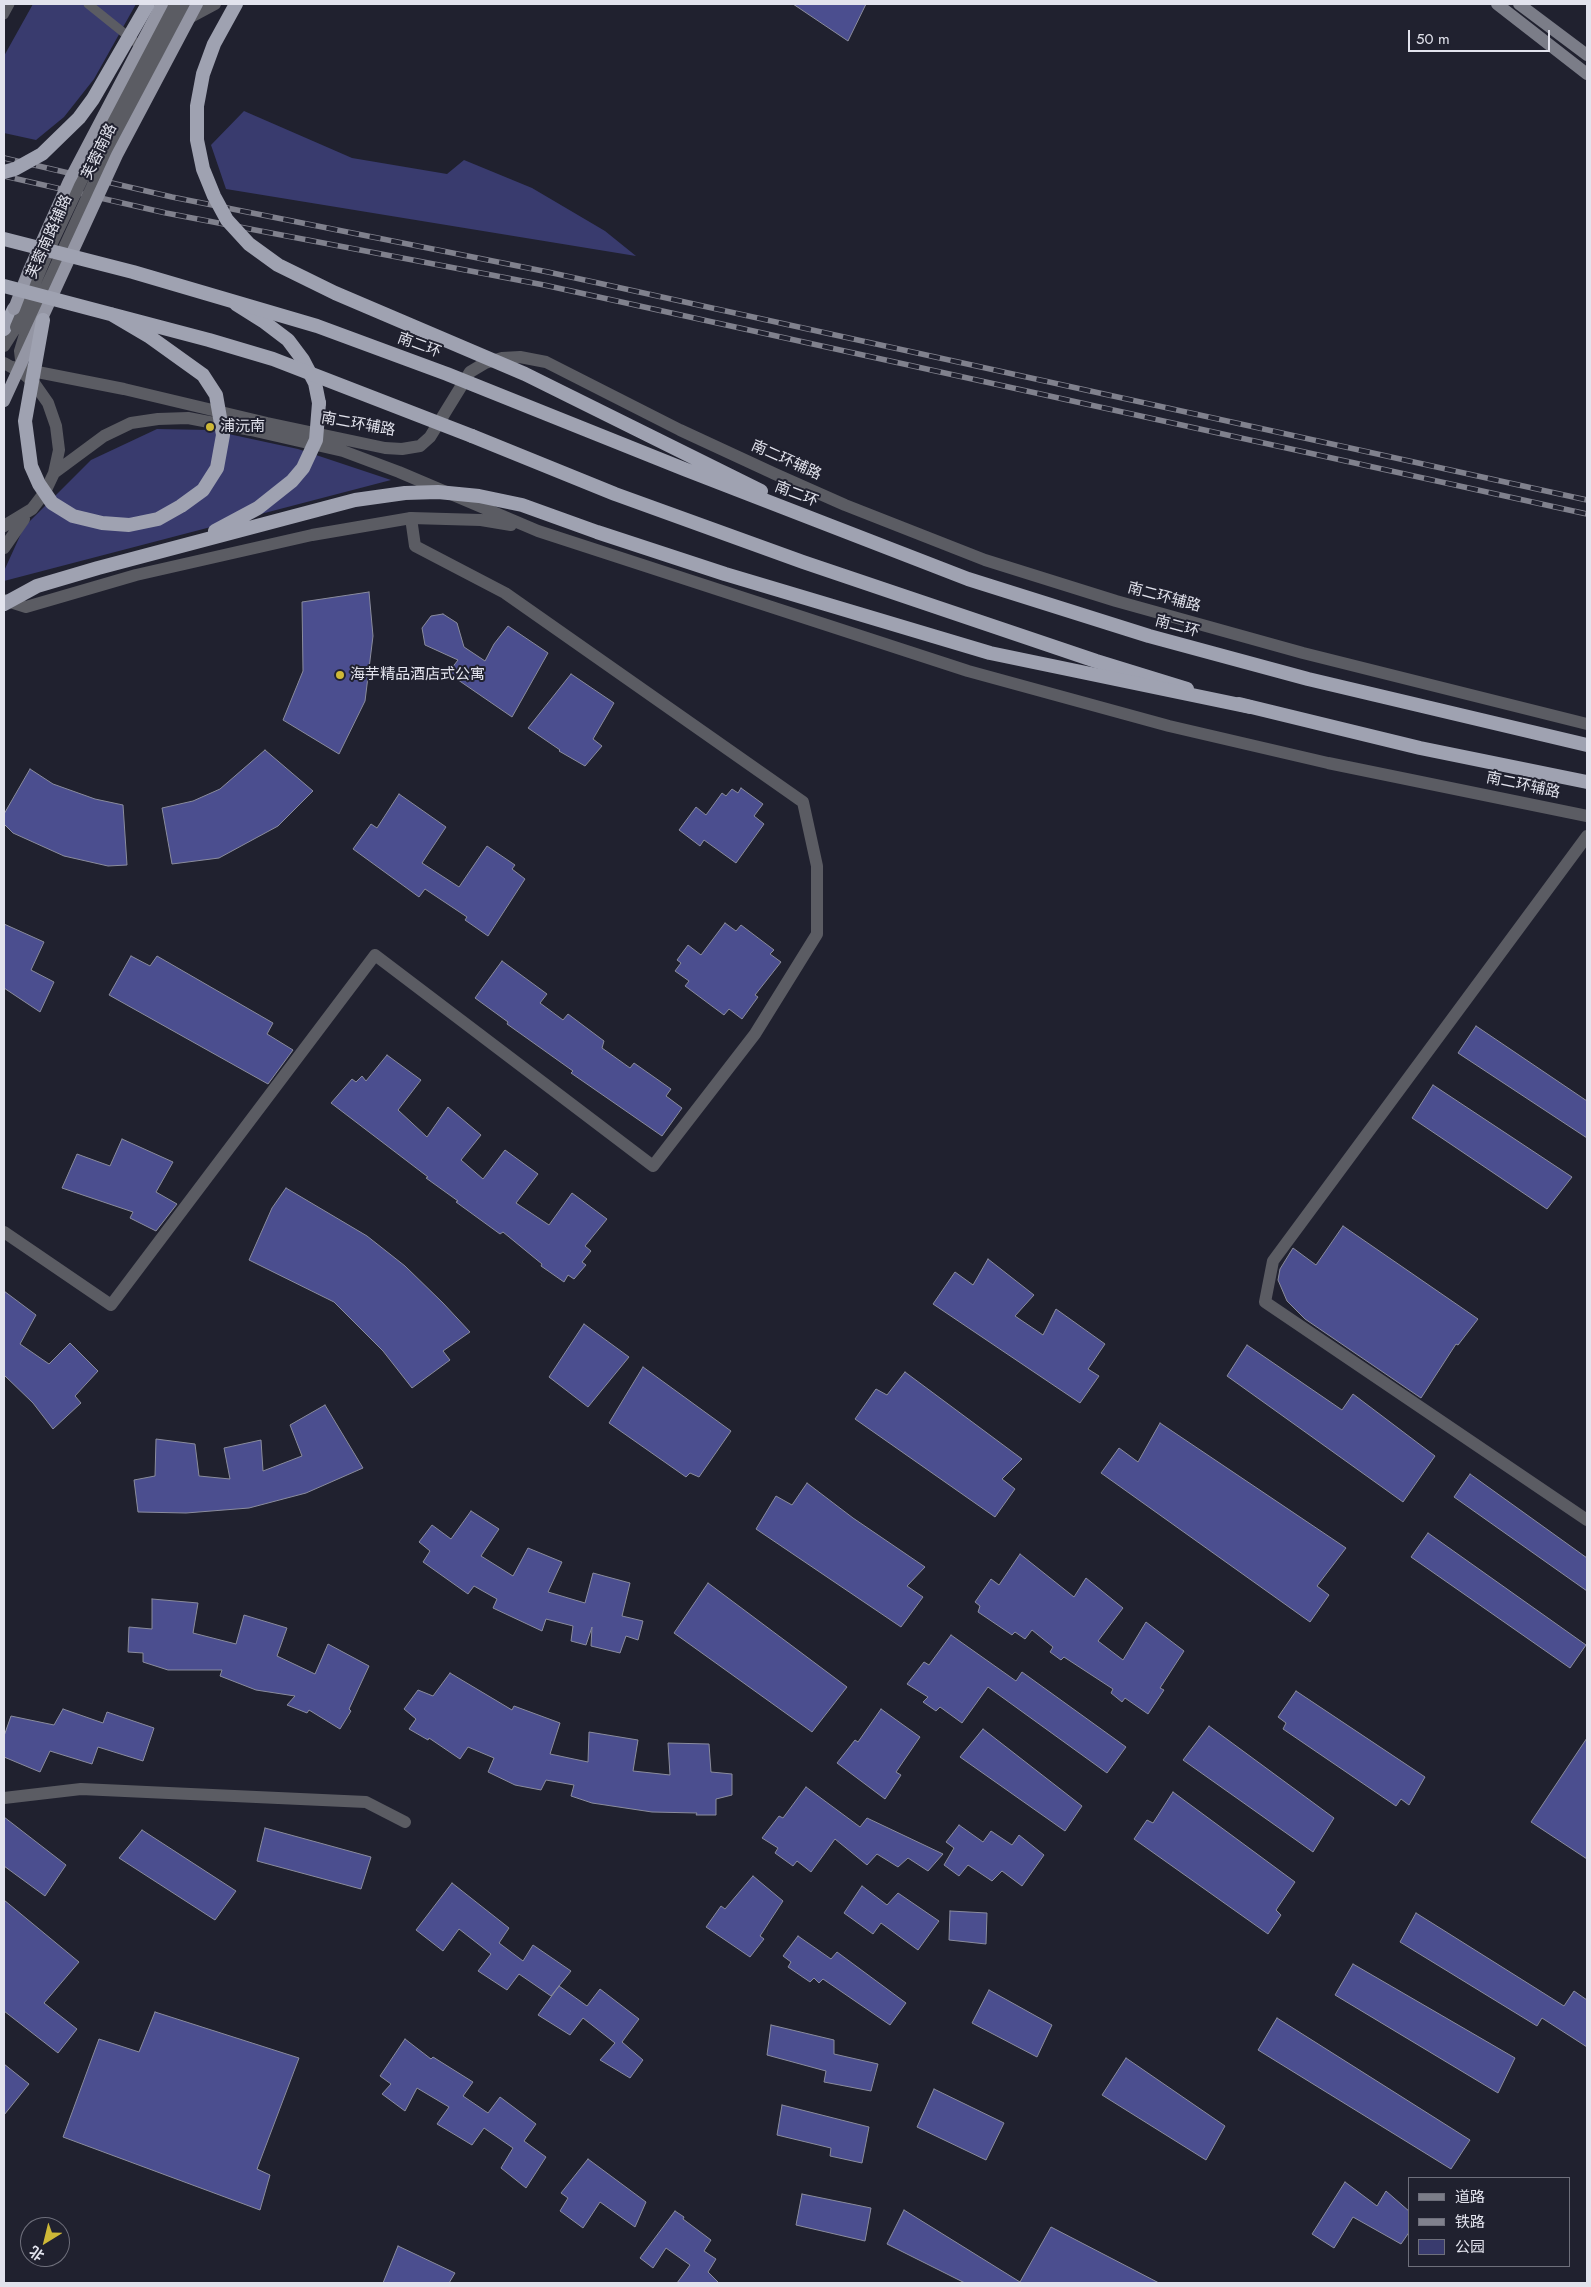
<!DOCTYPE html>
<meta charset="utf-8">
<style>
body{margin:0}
#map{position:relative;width:1591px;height:2287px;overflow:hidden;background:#20212f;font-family:Jost,"Noto Sans SC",sans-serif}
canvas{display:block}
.frame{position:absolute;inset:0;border:5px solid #e2e3ed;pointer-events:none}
.legend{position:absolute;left:1408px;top:2177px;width:162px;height:90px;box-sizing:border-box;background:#20212f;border:1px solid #6e6f7b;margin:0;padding:6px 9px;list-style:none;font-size:15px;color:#e2e3ed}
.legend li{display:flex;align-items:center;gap:10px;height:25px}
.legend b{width:25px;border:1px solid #6e6f7b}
.north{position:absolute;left:20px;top:2217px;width:50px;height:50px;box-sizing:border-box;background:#20212f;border:1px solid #6e6f7b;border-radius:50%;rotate:216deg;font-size:14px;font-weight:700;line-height:20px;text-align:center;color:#e2e3ed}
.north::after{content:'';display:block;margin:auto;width:18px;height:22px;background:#ceb837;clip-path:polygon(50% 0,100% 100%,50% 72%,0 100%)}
.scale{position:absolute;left:1408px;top:30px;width:142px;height:22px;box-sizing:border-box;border:2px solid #e2e3ed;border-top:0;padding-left:6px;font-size:15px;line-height:18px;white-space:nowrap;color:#e2e3ed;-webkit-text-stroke:4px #20212f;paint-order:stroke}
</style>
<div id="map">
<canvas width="1591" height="2287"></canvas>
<div class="frame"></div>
<ul class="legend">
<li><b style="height:6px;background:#7b7d88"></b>道路</li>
<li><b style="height:6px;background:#80818d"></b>铁路</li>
<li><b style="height:14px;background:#393b6e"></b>公园</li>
</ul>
<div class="north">北</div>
<div class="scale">50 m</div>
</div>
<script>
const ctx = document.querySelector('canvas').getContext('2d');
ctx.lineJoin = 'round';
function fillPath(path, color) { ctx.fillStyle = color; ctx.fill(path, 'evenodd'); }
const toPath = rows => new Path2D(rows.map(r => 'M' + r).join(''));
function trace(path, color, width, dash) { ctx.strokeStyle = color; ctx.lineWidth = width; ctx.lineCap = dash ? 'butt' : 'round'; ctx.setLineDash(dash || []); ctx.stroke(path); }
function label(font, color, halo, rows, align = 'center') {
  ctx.font = font + ' Jost,"Noto Sans SC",sans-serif'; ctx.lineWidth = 4; ctx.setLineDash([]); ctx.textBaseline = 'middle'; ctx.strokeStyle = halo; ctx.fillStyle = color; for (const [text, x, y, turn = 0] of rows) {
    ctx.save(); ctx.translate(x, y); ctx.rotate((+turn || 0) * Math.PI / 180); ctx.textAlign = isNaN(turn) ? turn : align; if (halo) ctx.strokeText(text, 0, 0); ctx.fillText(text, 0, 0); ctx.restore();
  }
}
fillPath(toPath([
 [33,4,136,4,94,79,64,117,36,140,4,133,4,56],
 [244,111,352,158,447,174,464,160,532,188,605,231,636,256,226,189,211,145],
 [157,429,210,430,298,449,391,480,4,581,4,571,24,527,91,460]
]), '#393b6e');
const building = toPath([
 [793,4,866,4,848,41,793,4],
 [369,592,373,636,365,701,339,754,283,720,303,671,302,602,369,592],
 [443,614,457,623,464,647,485,661,494,644,508,626,548,653,512,717,448,673,458,660,425,645,422,628,431,616,443,614],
 [571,674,614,703,593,739,602,746,585,766,559,751,560,750,528,728,571,674],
 [265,750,313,791,278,826,219,858,172,864,162,808,193,801,220,789,265,750],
 [30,769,53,784,95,799,123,805,127,865,108,866,64,856,13,833,4,824,4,814,30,769],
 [741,788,763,804,754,816,764,824,736,863,704,840,700,846,679,830,696,807,706,815,722,793,726,796,732,789,738,793,741,788],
 [399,794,446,827,422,863,459,887,487,846,515,865,512,869,525,879,488,936,465,920,467,917,425,889,419,897,353,849,371,824,377,828,399,794],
 [725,923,736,931,741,925,774,950,770,954,781,962,755,995,758,997,742,1019,729,1009,724,1015,685,986,689,981,675,971,681,963,677,960,688,945,701,955,725,923],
 [4,924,44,942,31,970,54,982,40,1012,4,988,4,924],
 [131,956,150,966,157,956,273,1023,267,1034,293,1050,268,1084,109,995,131,956],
 [502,961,547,994,540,1003,563,1020,568,1014,604,1041,602,1048,630,1068,634,1063,671,1089,666,1096,682,1108,662,1136,571,1073,573,1071,507,1024,508,1022,475,998,502,961],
 [1476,1026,1587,1101,1587,1138,1458,1053,1476,1026],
 [387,1055,421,1080,398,1110,427,1137,448,1107,481,1135,461,1160,483,1179,505,1150,538,1174,516,1203,549,1225,572,1193,607,1219,585,1246,591,1251,582,1262,586,1265,574,1279,568,1275,564,1282,541,1266,542,1264,503,1232,500,1234,456,1202,458,1201,426,1178,428,1177,331,1103,352,1079,356,1082,362,1076,366,1081,387,1055],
 [1433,1085,1572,1177,1547,1209,1412,1118,1433,1085],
 [122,1139,173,1162,156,1192,177,1204,156,1231,130,1218,133,1212,62,1188,77,1154,110,1166,122,1139],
 [286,1188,367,1236,405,1266,443,1303,470,1332,443,1351,450,1360,412,1388,383,1351,334,1302,249,1260,272,1208,286,1188],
 [1343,1226,1478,1319,1458,1345,1456,1344,1421,1398,1305,1319,1287,1301,1278,1280,1280,1269,1293,1248,1316,1265,1343,1226],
 [988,1259,1034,1295,1015,1316,1043,1335,1056,1309,1105,1344,1088,1369,1099,1376,1080,1403,933,1304,955,1272,973,1285,988,1259],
 [4,1291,36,1315,20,1344,49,1364,70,1343,98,1371,75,1396,81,1403,53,1429,33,1403,4,1375,4,1291],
 [584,1324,629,1357,588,1407,549,1377,584,1324],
 [1247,1345,1342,1410,1353,1394,1435,1456,1403,1502,1227,1376,1247,1345],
 [643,1367,731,1431,699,1477,690,1473,686,1477,609,1423,643,1367],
 [905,1372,1022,1459,1002,1479,1015,1489,995,1517,855,1419,876,1389,887,1395,905,1372],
 [325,1405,363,1468,306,1493,249,1508,186,1513,138,1512,134,1480,155,1476,156,1439,195,1444,199,1476,230,1479,224,1448,261,1440,263,1471,302,1456,290,1425,325,1405],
 [1160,1423,1346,1548,1317,1586,1329,1595,1310,1622,1101,1473,1119,1448,1138,1462,1160,1423],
 [1470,1474,1587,1558,1587,1591,1454,1497,1470,1474],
 [807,1483,853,1518,925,1567,907,1586,923,1597,901,1627,756,1529,776,1496,792,1505,807,1483],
 [471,1511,499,1529,481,1556,513,1576,528,1548,562,1562,548,1592,585,1603,593,1573,630,1583,622,1616,643,1621,638,1640,626,1636,620,1653,591,1646,592,1627,586,1645,571,1641,573,1626,546,1619,542,1631,493,1608,497,1599,474,1586,468,1594,423,1562,430,1551,419,1542,432,1525,451,1539,471,1511],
 [1428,1533,1586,1645,1570,1668,1411,1557,1428,1533],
 [1020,1554,1074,1597,1086,1578,1123,1608,1098,1641,1123,1660,1146,1622,1184,1651,1160,1688,1164,1690,1148,1714,1125,1698,1122,1702,1111,1693,1113,1689,1064,1657,1061,1660,1050,1652,1053,1647,1032,1630,1025,1639,1015,1632,1012,1635,978,1612,980,1606,975,1602,991,1579,999,1585,1020,1554],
 [708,1583,847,1687,812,1732,674,1633,708,1583],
 [152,1599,198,1603,193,1633,236,1644,244,1615,287,1628,277,1656,315,1674,328,1644,369,1666,349,1709,351,1711,340,1729,309,1710,307,1713,287,1705,295,1696,256,1690,220,1676,222,1670,168,1670,143,1662,143,1653,128,1652,129,1627,152,1629,152,1599],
 [951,1635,1016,1681,1022,1672,1126,1747,1107,1773,988,1687,962,1723,940,1707,936,1711,923,1702,928,1697,907,1684,924,1662,929,1665,951,1635],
 [450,1673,512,1710,514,1706,560,1723,550,1754,588,1762,589,1732,638,1740,633,1771,670,1775,668,1743,709,1744,711,1772,732,1774,732,1795,716,1799,716,1815,696,1815,697,1813,652,1812,592,1803,571,1796,574,1785,546,1780,541,1790,515,1785,488,1772,494,1758,468,1747,460,1759,429,1738,428,1740,409,1729,416,1719,404,1709,418,1690,433,1696,450,1673],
 [1296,1691,1425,1777,1409,1805,1401,1799,1396,1806,1283,1729,1286,1723,1278,1717,1296,1691],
 [63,1709,103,1723,107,1712,154,1728,143,1761,98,1747,92,1764,50,1751,40,1772,4,1757,4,1736,11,1716,54,1725,63,1709],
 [881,1709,920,1737,896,1772,901,1775,885,1799,837,1763,855,1740,858,1742,881,1709],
 [1209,1726,1334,1818,1313,1852,1183,1760,1209,1726],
 [983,1729,1082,1806,1065,1831,960,1757,983,1729],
 [1587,1738,1587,1859,1531,1822,1587,1738],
 [806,1787,860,1827,867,1818,943,1854,928,1871,908,1858,898,1867,877,1854,867,1865,835,1839,811,1872,797,1861,793,1866,775,1853,778,1848,762,1838,779,1816,783,1818,806,1787],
 [1173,1792,1295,1882,1276,1910,1281,1915,1268,1934,1134,1839,1147,1820,1153,1823,1173,1792],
 [4,1817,66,1865,45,1896,4,1866,4,1817],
 [959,1825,983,1842,991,1831,1012,1845,1019,1835,1044,1855,1022,1886,1002,1871,992,1881,968,1865,959,1876,944,1865,954,1848,946,1842,959,1825],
 [265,1828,371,1857,361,1889,257,1861,265,1828],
 [142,1830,236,1891,215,1920,119,1858,142,1830],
 [753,1876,783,1901,760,1936,764,1939,750,1957,706,1927,721,1906,725,1909,753,1876],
 [452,1883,509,1928,499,1943,523,1961,533,1945,571,1971,551,1996,519,1974,507,1990,478,1971,491,1954,459,1929,443,1951,416,1930,452,1883],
 [862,1886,887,1905,898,1893,939,1921,918,1950,881,1923,873,1934,844,1913,862,1886],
 [4,1900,79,1962,44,2003,77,2029,58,2053,4,2011,4,1900],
 [950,1911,987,1913,986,1944,949,1940,950,1911],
 [1416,1913,1564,2006,1574,1991,1587,2000,1587,2047,1542,2018,1537,2026,1400,1942,1416,1913],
 [798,1936,831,1959,837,1952,906,2003,890,2025,823,1979,819,1983,814,1978,810,1982,788,1967,791,1962,783,1956,798,1936],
 [1353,1964,1515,2058,1498,2093,1335,1995,1353,1964],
 [559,1986,587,2006,600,1989,639,2019,622,2042,643,2060,630,2078,600,2060,615,2043,583,2018,570,2035,538,2015,559,1986],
 [989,1990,1052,2025,1037,2057,972,2023,989,1990],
 [155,2012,299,2058,257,2169,270,2175,260,2210,63,2137,99,2039,139,2052,155,2012],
 [1277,2018,1470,2140,1451,2169,1258,2050,1277,2018],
 [771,2025,834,2040,834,2054,878,2064,871,2091,824,2082,826,2071,767,2055,771,2025],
 [405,2039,431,2059,433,2057,473,2082,463,2096,488,2113,500,2097,536,2124,524,2141,546,2157,526,2188,501,2168,513,2148,484,2128,472,2145,437,2124,449,2107,417,2088,405,2111,382,2094,391,2084,380,2076,405,2039],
 [1126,2058,1225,2126,1206,2160,1102,2095,1126,2058],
 [4,2064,29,2084,4,2115,4,2064],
 [934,2089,1004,2123,986,2160,917,2127,934,2089],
 [782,2105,869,2127,862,2163,830,2156,831,2148,777,2135,782,2105],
 [588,2159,646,2202,635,2227,600,2202,583,2228,560,2211,568,2198,561,2193,588,2159],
 [1345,2182,1377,2206,1386,2191,1410,2212,1410,2231,1401,2244,1353,2217,1334,2248,1312,2234,1345,2182],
 [802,2194,871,2208,865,2241,796,2225,802,2194],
 [904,2210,1020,2282,1051,2227,1159,2283,965,2283,887,2244,904,2210],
 [675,2211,684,2217,683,2219,711,2240,704,2251,716,2259,708,2272,719,2283,677,2283,690,2265,666,2248,653,2268,640,2258,675,2211],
 [398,2246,455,2273,449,2283,383,2283,398,2246]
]);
fillPath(building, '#4b4e8f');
trace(building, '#8a8c9d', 1);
trace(toPath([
 [88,4,144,49],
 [4,15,10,4]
]), '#5b5c63', 9);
trace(toPath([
 [1587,836,1273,1261,1265,1302,1587,1520],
 [4,1232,111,1305,375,955,653,1166,755,1034,817,934,817,866,803,802,505,593,415,546,411,518],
 [4,1798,81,1789,366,1802,405,1822]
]), '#5b5c63', 12);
trace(toPath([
 [187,19,215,4],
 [103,135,173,4],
 [113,141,159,51,186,4],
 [4,346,16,327],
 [4,363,24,374,34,383,48,403,56,426,59,450,54,473,45,492,32,509,4,526],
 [12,367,124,389,267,423,385,448,402,449,420,446,430,437,470,372,485,363,502,358,520,357,546,362,680,430,775,474,845,505,985,560,1116,601,1303,653,1587,724],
 [22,368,20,351,26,331],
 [54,473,104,436,131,423,158,419,188,418,251,430,343,451,399,472,538,531,968,671,1169,726,1328,763,1587,816],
 [4,548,24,519],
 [4,600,26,607,136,575,312,535,411,518,481,520,511,525]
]), '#5b5c63', 12);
trace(toPath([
 [1497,4,1587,74],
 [1519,4,1587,55]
]), '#7b7d88', 12);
trace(toPath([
 [236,304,263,321,288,340,303,360,315,383,319,403],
 [4,329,14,309],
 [472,436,615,494,803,562,1096,661,1187,689],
 [1239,704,1420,748,1587,782]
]), '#9fa2b1', 14);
const rail = toPath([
 [4,158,172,197,548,272,1587,500],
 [4,176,166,213,544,285,1587,514]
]);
trace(rail, '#80818d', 5.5);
trace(rail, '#20212f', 4, [11]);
trace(toPath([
 [16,327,52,243,103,135],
 [26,331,113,141]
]), '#5b5c63', 12);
trace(toPath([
 [14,309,29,270,69,181,162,4],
 [4,401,117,155,197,4]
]), '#9496a4', 12);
trace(toPath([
 [236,4,214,44,203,74,197,106,197,140,203,169,214,196,227,220,249,244,278,265,335,293,525,374,761,491],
 [4,172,15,169,42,154,79,118,93,99,148,4],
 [4,239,133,272,317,326,447,374,684,469,968,579,1149,636,1308,679,1587,745],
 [4,286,209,340,273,359,472,436],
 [43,320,25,421,31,466,39,484,52,503,73,516,102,523,129,525,158,519,181,506,203,490,217,468,223,435,216,395,203,375,150,337,111,314],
 [215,531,258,508,292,481,303,468,316,440,319,403],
 [4,604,37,586,98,568,355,500,405,493,438,492,479,496,522,505,597,532,725,574,990,653,1250,707]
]), '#9fa2b1', 14);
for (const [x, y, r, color] of [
 [210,427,5,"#ceb837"],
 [340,675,5,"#ceb837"]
]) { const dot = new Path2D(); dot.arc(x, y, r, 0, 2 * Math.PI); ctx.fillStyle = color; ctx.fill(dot); trace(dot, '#20212f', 2); }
label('15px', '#e2e3ed', '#20212f', [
 ["芙蓉南路",100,152,-64],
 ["芙蓉南路辅路",50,237,-66],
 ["南二环",419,346,20],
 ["南二环辅路",358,425,10],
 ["南二环辅路",786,461,24],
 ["南二环",796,495,21],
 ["南二环辅路",1164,598,15],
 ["南二环",1177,627,15],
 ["南二环辅路",1523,786,12]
]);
label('15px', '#e2e3ed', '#20212f', [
 ["浦沅南",220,427],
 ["海芋精品酒店式公寓",350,675]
], 'left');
</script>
